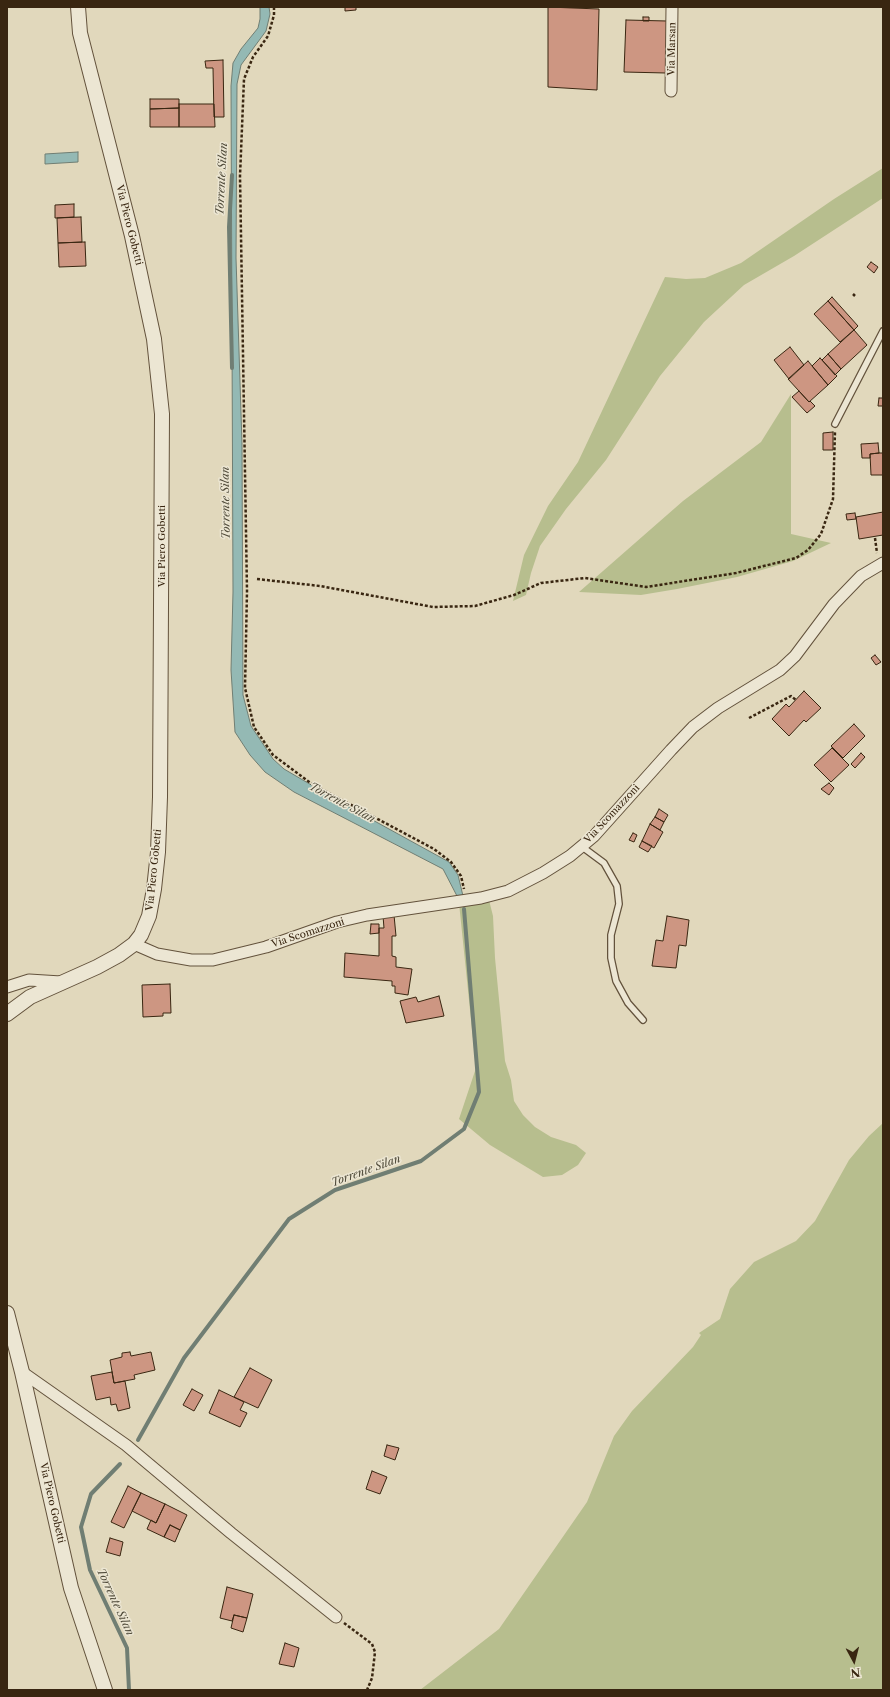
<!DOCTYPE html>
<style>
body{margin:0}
#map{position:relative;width:890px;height:1697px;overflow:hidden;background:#e1d8bc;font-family:"Libre Caslon Text",serif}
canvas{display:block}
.frame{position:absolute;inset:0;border:8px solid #392611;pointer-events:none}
.north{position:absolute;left:834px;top:1641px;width:40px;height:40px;-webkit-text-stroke:3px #ece6d3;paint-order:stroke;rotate:173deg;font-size:11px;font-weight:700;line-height:16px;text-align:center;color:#392611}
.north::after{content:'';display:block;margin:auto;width:14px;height:18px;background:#392611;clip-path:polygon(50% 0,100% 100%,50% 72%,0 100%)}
</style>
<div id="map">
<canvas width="890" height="1697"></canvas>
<div class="frame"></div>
<div class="north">N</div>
</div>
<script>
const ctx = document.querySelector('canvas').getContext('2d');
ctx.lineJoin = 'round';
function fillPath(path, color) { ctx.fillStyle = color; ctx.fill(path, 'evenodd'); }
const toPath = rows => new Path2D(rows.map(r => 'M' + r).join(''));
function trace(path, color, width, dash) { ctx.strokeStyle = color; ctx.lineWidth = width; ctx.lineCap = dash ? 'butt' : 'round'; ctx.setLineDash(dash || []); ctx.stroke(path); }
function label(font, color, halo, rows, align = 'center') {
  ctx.font = font + ' "Libre Caslon Text",serif'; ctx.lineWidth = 3; ctx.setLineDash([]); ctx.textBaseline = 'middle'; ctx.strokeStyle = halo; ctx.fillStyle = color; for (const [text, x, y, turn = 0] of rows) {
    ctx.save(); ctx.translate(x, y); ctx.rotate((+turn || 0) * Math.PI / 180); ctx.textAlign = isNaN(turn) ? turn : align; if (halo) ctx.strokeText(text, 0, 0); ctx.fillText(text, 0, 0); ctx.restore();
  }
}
fillPath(toPath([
 [883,168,883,198,794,256,744,285,704,322,660,376,606,460,566,509,540,546,531,573,526,595,513,601,524,555,548,506,578,462,665,277,686,279,705,278,741,263,834,199],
 [791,394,791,534,831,543,793,561,737,577,677,589,641,595,579,592,683,501,761,442],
 [489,900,493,916,495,958,505,1061,511,1080,514,1101,523,1115,535,1127,551,1137,576,1145,586,1153,578,1165,562,1175,543,1177,490,1145,459,1119,476,1068,459,903],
 [883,1123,883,1690,420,1690,499,1629,587,1502,614,1436,632,1411,693,1347,701,1335,699,1333,720,1319,730,1289,754,1262,796,1241,815,1221,849,1160,869,1136]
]), '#b7be8e');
const water = toPath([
 [260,7,269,7,270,14,266,31,241,65,237,84,236,258,242,444,243,695,251,726,273,759,284,769,349,807,449,862,458,875,463,896,457,896,443,869,294,792,265,772,250,755,235,732,231,670,233,592,231,86,233,63,241,49,258,28,260,19,260,7],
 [78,152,78,162,45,164,45,154,78,152]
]);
fillPath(water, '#94b9b4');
trace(water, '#707e73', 1);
trace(toPath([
 [232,175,229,227,232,368],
 [138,1440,184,1358,289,1219,335,1190,421,1161,464,1129,479,1092,464,909],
 [120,1464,91,1494,81,1527,90,1570,127,1648,129,1690]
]), '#707e73', 4);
const building = toPath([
 [345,7,356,7,356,10,345,11,345,7],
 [548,7,599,9,597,90,548,87,548,7],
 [643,17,649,17,649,21,643,21,643,17],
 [626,20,667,21,666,73,624,72,626,20],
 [223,60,224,117,214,117,213,68,206,68,205,61,223,60],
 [150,99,179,99,179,108,150,109,150,99],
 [179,104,214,104,215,127,179,127,179,104],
 [179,108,179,127,150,127,150,109,179,108],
 [74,204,74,217,55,218,55,205,74,204],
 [81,217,82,242,58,243,57,218,81,217],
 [85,242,86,266,59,267,58,243,85,242],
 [871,262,878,267,874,273,867,267,871,262],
 [832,297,858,326,854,330,828,301,832,297],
 [828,301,854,330,840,342,814,314,828,301],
 [854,330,867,345,841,369,828,354,854,330],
 [790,347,804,365,789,379,774,360,790,347],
 [828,354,841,369,835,375,822,360,828,354],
 [820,358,837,376,828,385,812,366,820,358],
 [808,361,828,385,809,402,788,379,808,361],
 [799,391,809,402,810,401,815,406,807,413,792,397,799,391],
 [879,398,883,398,883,406,878,406,879,398],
 [833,432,833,450,823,450,823,433,833,432],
 [878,443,879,453,870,454,870,458,862,458,861,444,878,443],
 [879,453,883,453,883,475,871,475,870,454,879,453],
 [883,512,883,535,859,539,856,517,883,512],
 [855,513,856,519,847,520,846,514,855,513],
 [875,655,881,662,876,665,871,658,875,655],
 [804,691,821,708,806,722,804,720,789,736,772,719,786,704,789,707,804,691],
 [854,724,865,736,843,758,831,746,854,724],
 [832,748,849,765,831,782,814,765,832,748],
 [861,753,865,757,855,768,851,764,861,753],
 [829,783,834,788,829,795,821,789,829,783],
 [659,809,668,815,664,822,655,817,659,809],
 [655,817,664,822,660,830,650,824,655,817],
 [650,824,663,832,654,848,642,841,650,824],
 [633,833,637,835,634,842,629,840,633,833],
 [642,841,652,846,648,852,639,847,642,841],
 [394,915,396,936,392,936,392,956,396,957,396,967,412,969,408,995,395,993,395,986,392,986,392,981,344,977,345,953,379,956,379,928,384,928,383,916,394,915],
 [667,916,689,920,686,946,679,945,676,968,652,966,656,940,663,941,667,916],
 [371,924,379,924,379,933,370,934,371,924],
 [170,984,171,1013,163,1013,163,1016,143,1017,142,985,170,984],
 [439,996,444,1016,406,1023,400,1001,416,997,418,1002,439,996],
 [130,1352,131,1356,151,1352,155,1370,134,1375,135,1379,114,1383,110,1360,122,1357,122,1353,130,1352],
 [250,1368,272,1380,258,1408,234,1397,250,1368],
 [112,1372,114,1383,125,1381,130,1408,118,1411,116,1404,111,1405,110,1397,96,1400,91,1376,112,1372],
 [192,1389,203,1395,194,1411,183,1405,192,1389],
 [219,1390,244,1402,240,1410,247,1413,240,1427,209,1413,219,1390],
 [387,1445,399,1448,395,1460,384,1456,387,1445],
 [372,1471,387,1477,380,1494,366,1489,372,1471],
 [128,1486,141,1493,124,1528,111,1522,128,1486],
 [141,1493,165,1504,156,1523,132,1511,141,1493],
 [165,1504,187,1515,180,1530,170,1525,164,1537,147,1529,151,1520,156,1523,165,1504],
 [170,1525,180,1530,175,1542,164,1537,170,1525],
 [110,1538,123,1542,120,1556,106,1552,110,1538],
 [227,1587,253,1594,247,1618,234,1615,232,1621,220,1618,227,1587],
 [234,1615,247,1618,243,1632,231,1628,234,1615],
 [285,1643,299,1648,294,1667,279,1664,285,1643]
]);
fillPath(building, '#cd9682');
trace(building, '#392611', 1);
const service = toPath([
 [835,424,883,331],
 [581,846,604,863,617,886,619,904,611,935,611,958,616,981,628,1003,643,1020]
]);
const minor = toPath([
 [671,91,672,7],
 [134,944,157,954,191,960,213,960,266,947,337,922,367,915,481,898,508,891,543,873,570,856,594,836,671,750,693,727,718,708,780,670,795,656,834,604,861,576,883,563],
 [7,987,29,980,61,982],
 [22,1372,126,1445,231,1533,336,1617]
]);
const tertiary = toPath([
 [7,1014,30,997,97,967,119,955,134,944,141,935,149,916,154,889,158,852,160,797,162,414,154,339,132,236,80,33,78,7],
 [7,1313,22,1372,71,1588,105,1690]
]);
trace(service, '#63523c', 8);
trace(minor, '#63523c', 13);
trace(tertiary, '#63523c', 16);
trace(toPath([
 [274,7,274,15,268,36,253,57,244,79,240,176,247,591,245,688,254,727,273,755,312,784,434,849,451,862,461,876,464,889],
 [853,294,855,296],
 [875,538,877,553],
 [257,579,320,586,433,607,475,606,514,595,541,583,585,578,646,587,736,573,796,558,808,550,821,534,833,499,835,431],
 [749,718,791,696,796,700],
 [344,1623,372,1644,375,1652,372,1678,367,1690]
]), '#392611', 2.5, [3, 2]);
trace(service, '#ece6d3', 5.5);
trace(minor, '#ece6d3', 11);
trace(tertiary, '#ece6d3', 14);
label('10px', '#392611', '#ece6d3', [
 ["Via Marsan",672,49,-89],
 ["Via Piero Gobetti",129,225,76],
 ["Via Piero Gobetti",162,546,-90],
 ["Via Scomazzoni",612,814,-47],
 ["Via Piero Gobetti",154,870,-84],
 ["Via Scomazzoni",308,933,-18],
 ["Via Piero Gobetti",52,1503,77]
]);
label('italic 11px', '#504b3a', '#ece6d3', [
 ["Torrente Silan",222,179,-87],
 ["Torrente Silan",226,503,-91],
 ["Torrente Silan",342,803,28],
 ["Torrente Silan",366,1171,-20],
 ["Torrente Silan",115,1602,65]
]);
</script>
